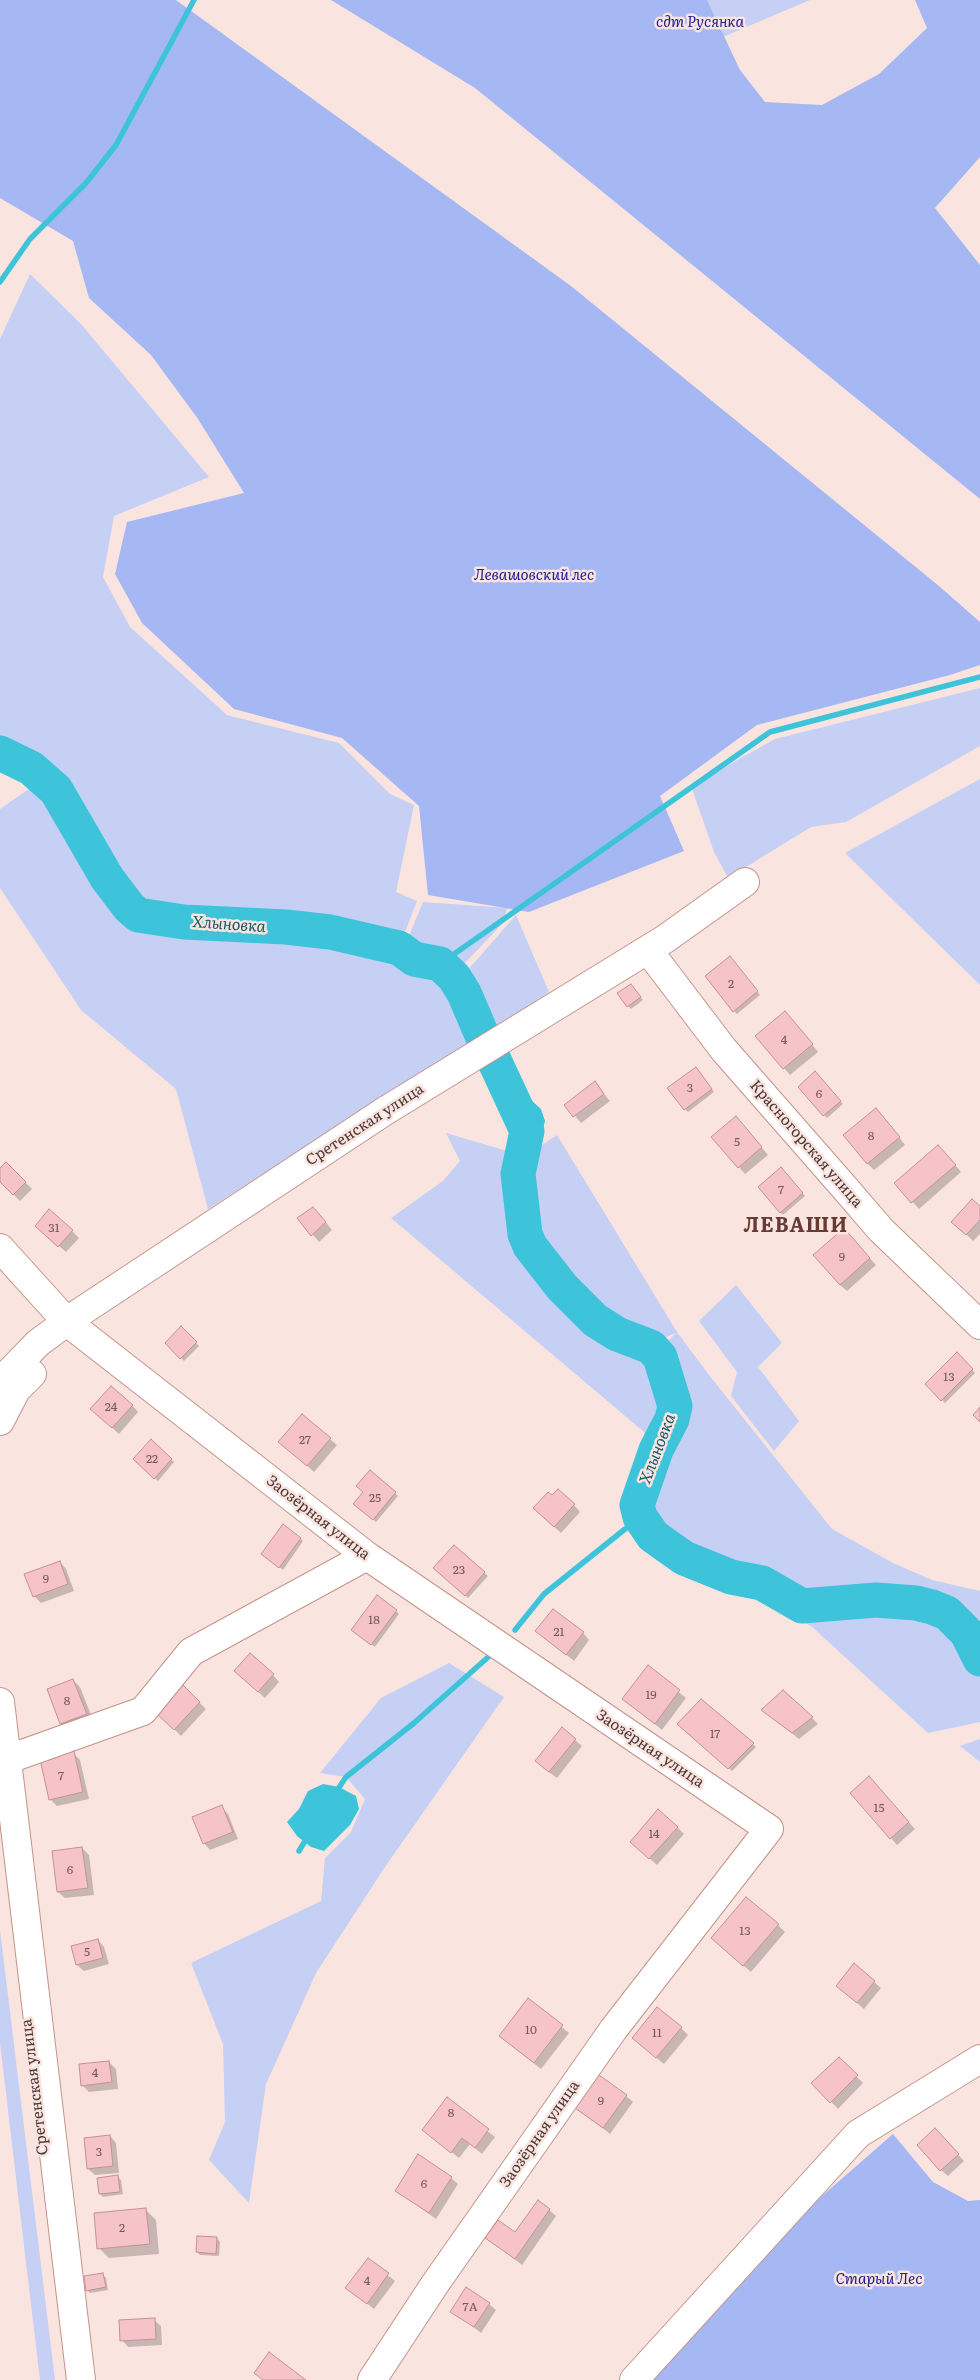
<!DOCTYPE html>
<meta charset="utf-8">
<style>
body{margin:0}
canvas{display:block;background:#fae4e0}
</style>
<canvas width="980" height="2380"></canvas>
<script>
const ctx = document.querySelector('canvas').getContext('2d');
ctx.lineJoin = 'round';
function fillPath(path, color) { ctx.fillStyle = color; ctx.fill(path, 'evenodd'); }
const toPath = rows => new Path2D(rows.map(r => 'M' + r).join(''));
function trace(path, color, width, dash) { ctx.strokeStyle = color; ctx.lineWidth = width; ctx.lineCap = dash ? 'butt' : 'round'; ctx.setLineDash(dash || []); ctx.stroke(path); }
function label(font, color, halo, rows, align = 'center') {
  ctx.font = font + ' Literata,serif'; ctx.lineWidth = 5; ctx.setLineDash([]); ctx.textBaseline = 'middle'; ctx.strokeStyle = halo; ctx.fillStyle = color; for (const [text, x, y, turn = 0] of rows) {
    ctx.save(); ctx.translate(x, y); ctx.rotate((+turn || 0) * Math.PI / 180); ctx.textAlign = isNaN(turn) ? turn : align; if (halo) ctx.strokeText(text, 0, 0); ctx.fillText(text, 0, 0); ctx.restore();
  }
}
fillPath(toPath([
 [660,0,810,0,690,51],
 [30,274,81,324,209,477,114,516,103,577,130,627,227,715,339,743,390,794,414,805,396,892,417,901,402,940,293,913,272,920,230,911,203,917,170,913,142,907,117,880,102,852,76,813,67,790,53,773,19,744,0,740,0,339],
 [980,688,980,746,846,822,811,827,728,878,714,852,691,786,775,739],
 [980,779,980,985,845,853],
 [36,784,111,901,132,924,235,930,373,946,447,989,469,1043,208,1209,176,1089,81,1010,0,888,0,809],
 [423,902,507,908,503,923,465,963,440,964,406,943],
 [516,915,549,992,487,1037,466,972],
 [446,1133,507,1151,524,1249,591,1327,648,1354,662,1419,650,1437,391,1218,443,1181,460,1161],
 [557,1135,677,1332,709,1375,832,1529,893,1563,932,1580,980,1591,980,1722,928,1733,811,1626,722,1580,667,1538,646,1510,687,1410,661,1348,676,1333,659,1340,612,1325,584,1306,540,1248,527,1221,528,1176,526,1156],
 [736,1285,782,1343,758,1367,799,1421,774,1451,731,1396,737,1372,699,1321],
 [449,1663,504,1697,385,1867,316,1973,266,2084,249,2203,209,2160,225,2122,223,2044,191,1963,321,1901,325,1858,351,1832,365,1799,346,1777,320,1773,381,1698],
 [980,1739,980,1762,960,1746],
 [0,1930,55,2380,40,2380,0,2043]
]), '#c5d0f4');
fillPath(toPath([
 [0,0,176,0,571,286,939,586,980,622,980,665,950,675,757,725,660,796,684,851,529,912,428,895,419,806,342,738,234,709,142,623,115,574,127,522,244,493,198,419,151,355,89,298,73,241,0,198],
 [331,0,707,0,740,70,765,102,822,105,879,74,927,28,915,0,980,0,980,157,935,208,980,265,980,499,475,88],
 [893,2134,933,2182,968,2201,980,2200,980,2380,651,2380,807,2209]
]), '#a6b8f3');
fillPath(toPath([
 [520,1077,521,1098,532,1101,541,1109,545,1121,543,1128,537,1134,532,1136,532,1143,523,1144,516,1116,509,1102,507,1088],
 [323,1784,339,1787,356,1796,359,1809,350,1825,324,1851,311,1847,297,1836,287,1822,299,1809,308,1791]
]), '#3dc3da');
fillPath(toPath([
 [733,960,760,995,737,1014,734,1011],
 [634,989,643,1000,631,1009,628,1006],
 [791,1019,818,1052,790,1075,757,1037],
 [699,1071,714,1092,688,1112,685,1109],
 [818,1076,843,1104,827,1118,824,1115],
 [595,1083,610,1101,581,1123,566,1105],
 [883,1116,905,1145,874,1170,867,1163],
 [742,1124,768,1155,745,1174,713,1137],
 [945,1153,961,1172,919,1209,896,1183],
 [6,1163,32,1189,20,1201,0,1181,0,1170],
 [784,1172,805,1196,783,1215,780,1212],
 [980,1208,980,1234,973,1241,960,1228],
 [320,1215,332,1230,319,1242,299,1218],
 [72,1231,79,1238,66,1252,43,1232],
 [850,1236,876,1265,847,1291,840,1285],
 [181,1328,199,1346,184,1361,166,1343],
 [957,1354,975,1373,945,1403,927,1384],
 [132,1405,138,1412,119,1434,99,1416],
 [330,1439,337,1445,314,1472,287,1448],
 [151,1441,174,1462,158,1481,134,1459],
 [365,1492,395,1493,398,1496,376,1522,358,1506],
 [574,1505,580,1512,561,1533,542,1515],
 [300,1538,303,1541,283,1570,266,1557],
 [455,1547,488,1576,468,1598,435,1568],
 [60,1562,66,1569,74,1591,41,1603,34,1596],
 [396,1611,399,1614,375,1647,355,1633],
 [537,1631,583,1633,589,1640,574,1661],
 [648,1667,686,1698,662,1730,631,1705],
 [273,1675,279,1682,265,1698,243,1678],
 [73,1680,80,1687,93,1720,68,1730,61,1723],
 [183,1687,206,1709,181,1736,158,1713],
 [763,1710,812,1718,818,1724,799,1739],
 [682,1727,753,1744,756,1747,732,1771],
 [575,1740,582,1746,557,1778,543,1768],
 [73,1753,80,1760,89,1799,57,1806,50,1799],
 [876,1785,915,1829,897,1845,891,1838],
 [221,1807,228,1814,238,1839,210,1850,204,1843],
 [677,1827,684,1834,657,1865,638,1848],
 [82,1848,89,1855,94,1895,65,1898,58,1892],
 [778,1925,785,1932,751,1972,719,1945],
 [98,1940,104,1947,109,1964,84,1971,77,1965],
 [854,1965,881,1988,864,2009,844,1992],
 [528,2000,569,2033,541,2069,507,2042],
 [681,2028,688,2035,664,2064,640,2045],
 [839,2059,863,2083,838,2109,813,2083],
 [109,2062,116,2069,118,2089,89,2092,82,2085],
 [626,2096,633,2102,610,2134,577,2108],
 [447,2099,495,2137,482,2154,470,2144,459,2158,423,2130],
 [110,2136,116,2143,119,2173,95,2175,88,2169],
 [942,2137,964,2161,948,2176,941,2170],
 [118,2177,121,2180,123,2194,103,2197,100,2194],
 [451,2178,458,2184,436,2219,396,2190],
 [146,2210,156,2220,159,2254,109,2258,99,2248],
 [549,2210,556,2216,522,2265,487,2238,515,2234],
 [217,2238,220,2242,219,2256,200,2255,197,2252],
 [368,2259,395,2281,374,2309,347,2288],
 [103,2275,106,2278,108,2290,90,2293,87,2290],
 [489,2304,496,2310,481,2333,452,2311],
 [154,2320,161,2326,162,2345,128,2347,122,2340]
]), '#0003');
trace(toPath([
 [0,282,30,239,86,183,116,145,194,0],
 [440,964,770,732,980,677],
 [515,1630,544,1594,640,1517],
 [336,1792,346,1777,414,1723,495,1651],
 [299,1851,308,1836]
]), '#3dc3da', 5.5);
trace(toPath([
 [0,753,31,768,56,790,107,878,129,907,138,915,184,922,286,927,330,932,399,948,414,959,440,964,454,977,464,993,485,1042],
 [495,1062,527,1131,518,1174,525,1234,530,1246,562,1287,595,1320,617,1334,651,1347,660,1357,675,1406,672,1419,656,1450,637,1505,640,1517,653,1536,684,1558,731,1577,762,1583,802,1606,876,1600,916,1603,932,1607,947,1613,967,1633,980,1659]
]), '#3dc3da', 35);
const building = toPath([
 [730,956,758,991,733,1012,705,976,730,956],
 [631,984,641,997,627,1007,617,993,631,984],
 [785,1011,813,1044,783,1069,755,1036,785,1011],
 [696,1067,712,1089,684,1110,667,1088,696,1067],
 [815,1071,841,1101,823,1116,798,1087,815,1071],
 [595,1081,604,1094,573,1117,564,1105,595,1081],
 [876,1108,900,1137,867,1164,843,1135,876,1108],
 [736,1116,762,1147,738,1168,711,1137,736,1116],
 [938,1145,956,1165,911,1203,894,1183,938,1145],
 [6,1162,26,1182,13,1195,0,1182,0,1168,6,1162],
 [781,1167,803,1193,780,1213,758,1187,781,1167],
 [972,1199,980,1206,980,1220,966,1235,951,1222,972,1199],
 [313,1207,326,1222,311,1236,297,1218,313,1207],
 [49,1209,73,1230,58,1247,35,1226,49,1209],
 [844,1228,870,1258,840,1285,813,1255,844,1228],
 [181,1326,197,1342,180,1359,165,1343,181,1326],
 [957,1352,973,1369,941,1401,925,1384,957,1352],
 [111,1386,133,1405,112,1428,90,1409,111,1386],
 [980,1407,980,1422,973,1415,980,1407],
 [302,1414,331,1438,307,1466,278,1442,302,1414],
 [151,1439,172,1459,154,1479,133,1459,151,1439],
 [370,1470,396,1492,373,1520,353,1504,363,1492,356,1486,370,1470],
 [558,1489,575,1504,554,1527,533,1508,548,1492,552,1495,558,1489],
 [283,1524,301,1538,279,1568,261,1554,283,1524],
 [454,1545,485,1572,465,1596,433,1568,454,1545],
 [60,1561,68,1584,33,1597,24,1574,60,1561],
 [377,1595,397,1610,371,1645,351,1630,377,1595],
 [553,1609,584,1632,566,1655,535,1631,553,1609],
 [250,1653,274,1674,258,1692,234,1671,250,1653],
 [648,1665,680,1690,655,1724,622,1699,648,1665],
 [73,1679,87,1714,60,1724,47,1689,73,1679],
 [183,1685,200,1702,174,1730,156,1713,183,1685],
 [783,1690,813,1717,792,1733,761,1710,783,1690],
 [701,1699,754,1743,728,1769,677,1724,701,1699],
 [562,1727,576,1739,549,1772,535,1761,562,1727],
 [74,1751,83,1792,49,1800,40,1759,74,1751],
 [869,1776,909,1822,890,1839,850,1793,869,1776],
 [222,1805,233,1832,203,1844,192,1817,222,1805],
 [658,1809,678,1827,649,1859,630,1842,658,1809],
 [82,1847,88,1888,57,1892,52,1851,82,1847],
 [746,1897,779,1924,743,1966,711,1938,746,1897],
 [98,1939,103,1958,76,1965,71,1946,98,1939],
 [854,1963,875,1981,857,2003,836,1986,854,1963],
 [528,1998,563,2025,534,2063,499,2036,528,1998],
 [657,2007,682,2027,656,2058,632,2038,657,2007],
 [839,2057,858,2075,830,2103,811,2083,839,2057],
 [109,2061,112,2082,81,2086,79,2064,109,2061],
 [599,2075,627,2095,603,2128,575,2108,599,2075],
 [447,2097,489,2129,475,2148,462,2138,451,2153,422,2130,447,2097],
 [935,2128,959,2154,940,2171,917,2145,935,2128],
 [110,2135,113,2166,87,2169,84,2138,110,2135],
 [418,2154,452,2177,429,2213,395,2191,418,2154],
 [118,2175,120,2192,99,2194,97,2178,118,2175],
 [538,2200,550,2209,515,2259,485,2238,498,2220,515,2232,538,2200],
 [146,2208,150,2244,97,2249,94,2213,146,2208],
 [197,2236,217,2237,216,2254,196,2252,197,2236],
 [368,2258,389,2273,367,2304,345,2288,368,2258],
 [103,2273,106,2287,86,2291,84,2276,103,2273],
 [466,2287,490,2303,474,2327,450,2312,466,2287],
 [155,2318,156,2339,120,2341,119,2320,155,2318],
 [269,2352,306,2380,263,2380,254,2373,269,2352]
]);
fillPath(building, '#f5c3c8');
trace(building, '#c39196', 1);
const minor = toPath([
 [648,950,724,1050,844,1187,881,1230,980,1325],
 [0,1248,67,1322,367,1556,769,1829,613,2030,435,2284,372,2380],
 [0,1387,6,1376,38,1343,76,1315,385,1111,665,939,745,882],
 [0,1421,16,1390,32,1374],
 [0,1702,81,2380],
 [0,1762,143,1711,191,1652,367,1556],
 [634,2380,858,2134,980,2059]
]);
trace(minor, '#c49389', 30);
trace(minor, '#fff', 28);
label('12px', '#765a58', null, [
 ["2",731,984],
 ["4",784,1040],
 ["3",690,1088],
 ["6",819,1094],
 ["8",871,1136],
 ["5",737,1142],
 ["7",781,1190],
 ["31",54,1228],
 ["9",842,1257],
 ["13",949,1377],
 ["24",111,1407],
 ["27",305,1440],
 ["22",152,1459],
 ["25",375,1498],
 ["23",459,1570],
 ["9",46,1579],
 ["18",374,1620],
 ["21",559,1632],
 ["19",651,1695],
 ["8",67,1701],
 ["17",715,1734],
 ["7",61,1776],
 ["15",879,1808],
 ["14",654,1834],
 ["6",70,1870],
 ["13",745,1931],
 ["5",87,1952],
 ["10",531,2030],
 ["11",657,2033],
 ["4",95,2073],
 ["9",601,2101],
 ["8",451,2113],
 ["3",99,2152],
 ["6",424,2184],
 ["2",122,2228],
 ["4",367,2281],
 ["7А",470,2307]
]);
label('italic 15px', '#1f208f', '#fae4e0', [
 ["сдт Русянка",700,23],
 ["Левашовский лес",534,576],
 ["Старый Лес",879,2280]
]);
label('15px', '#4b3733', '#fae4e0', [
 ["Сретенская улица",365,1125,-33],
 ["Красногорская улица",806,1144,49],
 ["Заозёрная улица",318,1518,38],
 ["Заозёрная улица",650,1749,34],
 ["Сретенская улица",35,2087,-97],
 ["Заозёрная улица",540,2134,-55]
]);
label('italic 16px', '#135c68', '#fae4e0', [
 ["Хлыновка",229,925,4],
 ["Хлыновка",658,1449,-69]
]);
ctx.letterSpacing = '1px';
label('bold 20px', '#653b33', '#fae4e0', [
 ["ЛЕВАШИ",796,1226]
]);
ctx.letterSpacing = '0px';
</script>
